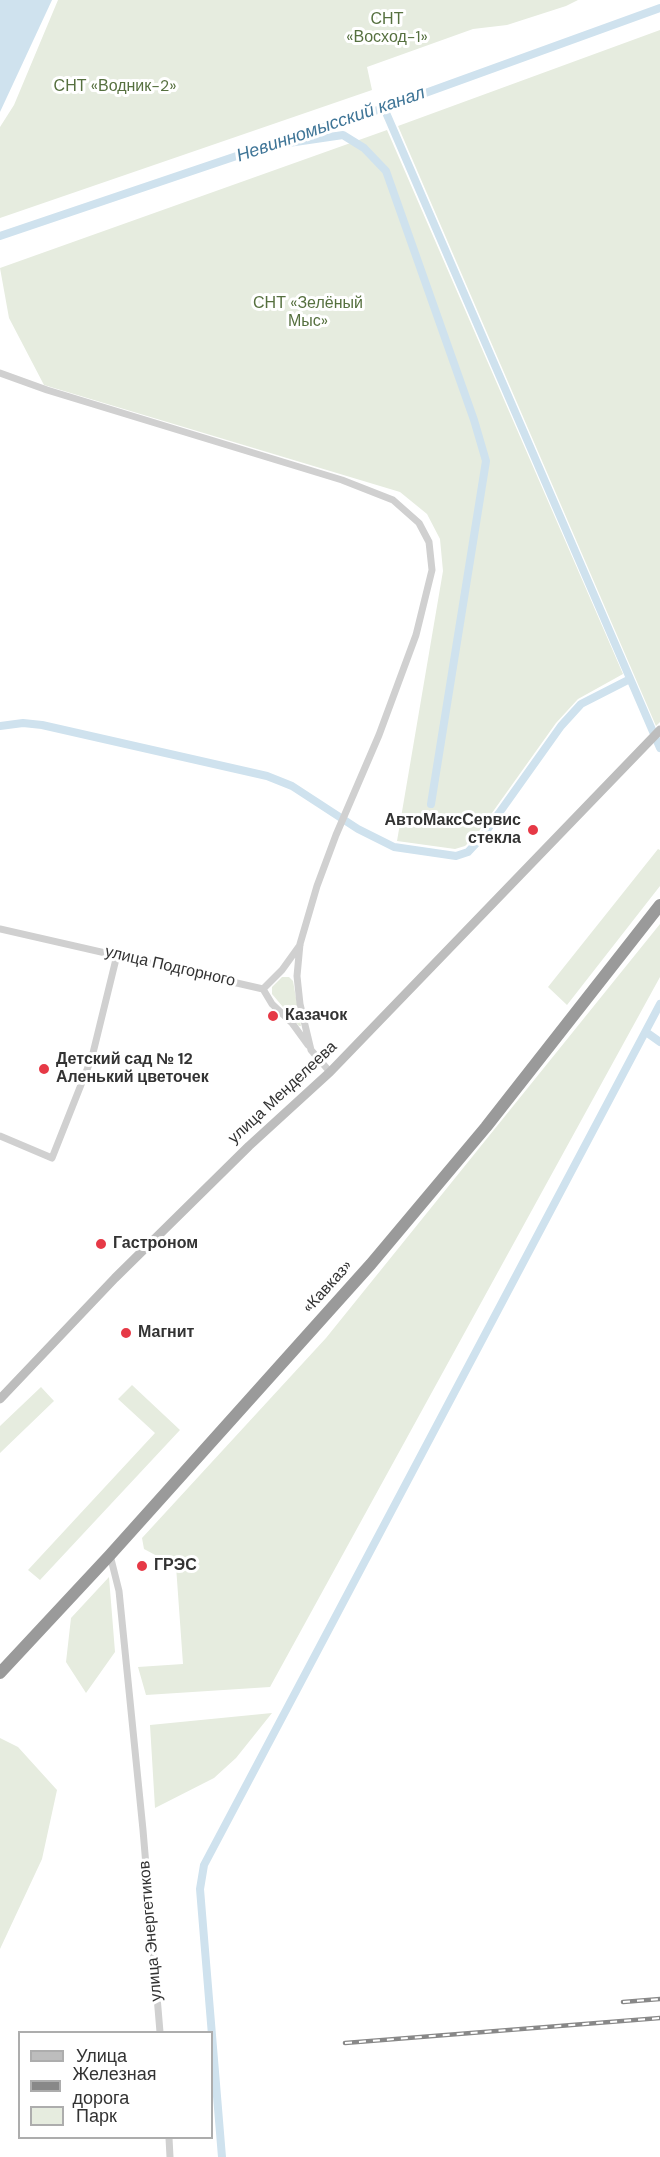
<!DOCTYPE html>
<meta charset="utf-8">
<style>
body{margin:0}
#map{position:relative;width:660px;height:2157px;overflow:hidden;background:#fff;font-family:"DM Sans",sans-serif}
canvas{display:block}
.legend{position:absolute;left:18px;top:2031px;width:195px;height:108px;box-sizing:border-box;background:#fff;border:2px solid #adadad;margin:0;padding:8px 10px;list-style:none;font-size:18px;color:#333}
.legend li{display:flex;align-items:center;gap:12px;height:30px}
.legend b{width:30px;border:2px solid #adadad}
</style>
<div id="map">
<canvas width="660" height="2157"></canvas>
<ul class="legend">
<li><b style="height:8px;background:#bdbdbd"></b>Улица</li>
<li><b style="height:8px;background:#888"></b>Железная дорога</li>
<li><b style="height:16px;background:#e6ecdf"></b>Парк</li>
</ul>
</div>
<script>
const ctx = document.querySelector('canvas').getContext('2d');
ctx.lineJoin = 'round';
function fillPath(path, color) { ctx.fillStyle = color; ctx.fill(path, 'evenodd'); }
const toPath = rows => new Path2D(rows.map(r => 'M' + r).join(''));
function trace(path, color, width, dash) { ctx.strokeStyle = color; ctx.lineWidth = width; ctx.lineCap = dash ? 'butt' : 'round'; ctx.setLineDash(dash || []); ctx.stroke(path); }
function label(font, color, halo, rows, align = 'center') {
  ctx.font = font + ' "DM Sans",sans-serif'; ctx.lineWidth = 6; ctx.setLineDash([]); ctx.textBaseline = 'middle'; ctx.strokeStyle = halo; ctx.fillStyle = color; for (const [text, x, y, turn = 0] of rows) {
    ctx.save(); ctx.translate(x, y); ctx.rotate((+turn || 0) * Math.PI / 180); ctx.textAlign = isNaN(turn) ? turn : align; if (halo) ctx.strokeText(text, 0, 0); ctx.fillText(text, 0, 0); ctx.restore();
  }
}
fillPath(toPath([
 [58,0,578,0,566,6,507,25,473,29,367,67,372,90,0,218,0,127,14,105],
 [660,30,660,722,656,726,398,126],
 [387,130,623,674,578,699,556,723,477,834,465,846,455,849,397,841,443,571,440,539,427,514,400,492,44,385,9,318,0,268],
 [658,849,660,850,660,886,567,1005,548,987],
 [660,924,660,977,270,1687,146,1695,138,1667,183,1664,176,1566,144,1549,142,1538,326,1338],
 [282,977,289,977,293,981,301,1026,299,1026,272,994,272,987],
 [132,1385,180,1430,40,1580,28,1570,155,1433,118,1399],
 [41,1387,54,1401,0,1453,0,1426],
 [109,1577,115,1652,86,1693,66,1662,71,1618],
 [272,1713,236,1758,214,1778,155,1808,150,1725],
 [0,1738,18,1747,57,1790,42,1859,0,1949]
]), '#e6ecdf');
fillPath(toPath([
 [0,0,52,0,0,112]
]), '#cfe2ee');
trace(toPath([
 [384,108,660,748],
 [290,138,384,108,660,8],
 [268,146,343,135,364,148,386,171,474,420,486,461,431,804],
 [0,236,272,144],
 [0,726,23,723,42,725,267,776,292,786,358,829,394,847,456,856,468,852,482,837,561,726,581,704,630,679],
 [646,1032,660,1042],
 [222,2157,200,1889,204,1865,660,1004]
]), '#cfe2ee', 8);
trace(toPath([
 [0,373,47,390,342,480,393,500,419,523,429,542,432,570,416,635,379,735,336,835,317,886,300,944,297,976,300,1004,311,1050,330,1072],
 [0,929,263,989,272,1004,292,1023,308,1045],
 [263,989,282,970,300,945],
 [0,1136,52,1158,92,1057,117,955],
 [110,1555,119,1591,143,1830,160,2032],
 [169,2138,170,2157]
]), '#d0d0d0', 7);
trace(toPath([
 [0,1399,115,1278,249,1146,330,1072,660,730]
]), '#bdbdbd', 9);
trace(toPath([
 [0,1673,110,1555,371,1264,486,1127,660,905]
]), '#9a9a9a', 12);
const rail = toPath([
 [623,2002,660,1999],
 [345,2043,660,2018]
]);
trace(rail, '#888', 4.5);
trace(rail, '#fff', 2, [7]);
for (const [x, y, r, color] of [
 [533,830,6,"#e63946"],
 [273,1016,6,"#e63946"],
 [44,1069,6,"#e63946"],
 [101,1244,6,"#e63946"],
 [126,1333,6,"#e63946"],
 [142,1566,6,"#e63946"]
]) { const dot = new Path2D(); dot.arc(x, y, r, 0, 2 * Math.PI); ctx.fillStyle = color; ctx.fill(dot); trace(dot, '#fff', 2); }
label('16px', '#56703f', '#fff', [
 ["СНТ",387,20],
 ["«Восход-1»",387,38],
 ["СНТ «Водник-2»",115,87],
 ["СНТ «Зелёный",308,304],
 ["Мыс»",308,322]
]);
label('bold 16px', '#333', '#fff', [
 ["АвтоМаксСервис",521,821,"right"],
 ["стекла",521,839,"right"],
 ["Казачок",285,1016],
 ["Детский сад № 12",56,1060],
 ["Аленький цветочек",56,1078],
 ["Гастроном",113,1244],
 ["Магнит",138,1333],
 ["ГРЭС",154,1566]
], 'left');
label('16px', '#333', '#fff', [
 ["улица Подгорного",170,967,13],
 ["улица Менделеева",283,1093,-43],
 ["«Кавказ»",328,1287,-48],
 ["улица Энергетиков",151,1931,-95]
]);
label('italic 18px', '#3f7597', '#fff', [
 ["Невинномысский канал",331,125,-19]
]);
</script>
